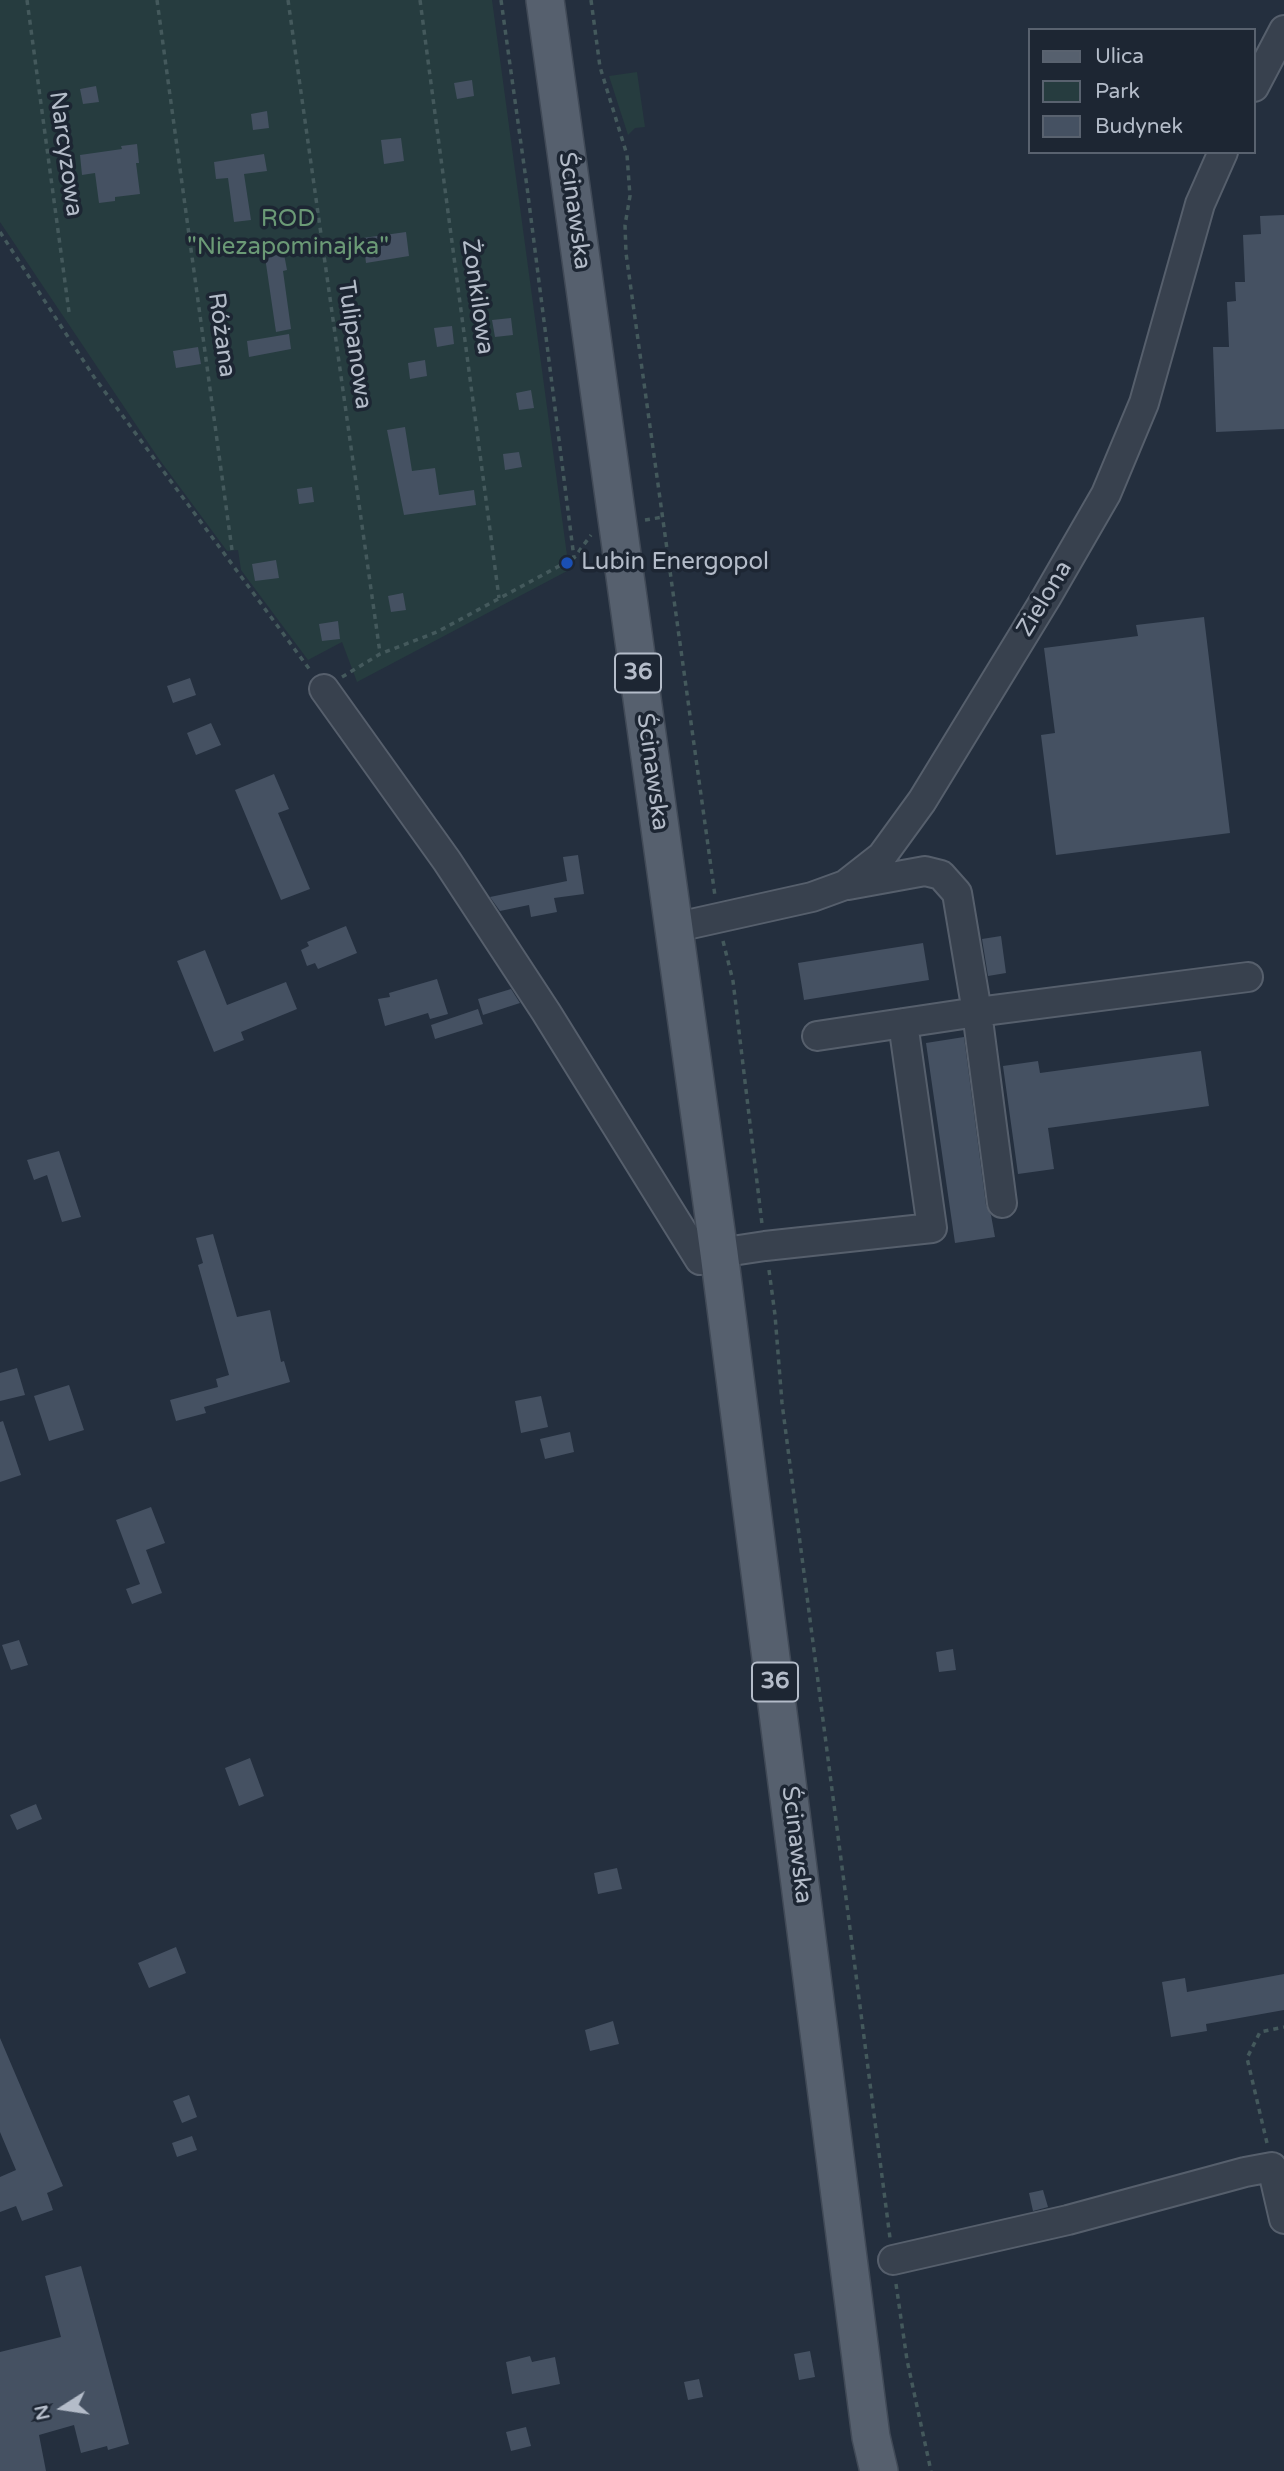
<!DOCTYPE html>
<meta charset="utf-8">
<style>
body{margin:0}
#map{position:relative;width:1284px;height:2471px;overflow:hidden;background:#242f3e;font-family:"Varela Round",sans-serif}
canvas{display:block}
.legend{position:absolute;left:1028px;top:28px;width:228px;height:126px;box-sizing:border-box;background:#1d2633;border:2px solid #59626f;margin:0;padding:9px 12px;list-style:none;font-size:21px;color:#b4bcc9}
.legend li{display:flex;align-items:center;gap:14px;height:35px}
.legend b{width:35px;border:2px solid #59626f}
.north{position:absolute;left:28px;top:2373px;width:70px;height:70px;-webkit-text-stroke:5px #1d2633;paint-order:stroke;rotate:258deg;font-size:19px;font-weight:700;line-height:28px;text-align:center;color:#b4bcc9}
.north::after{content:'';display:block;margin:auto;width:24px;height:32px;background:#b4bcc9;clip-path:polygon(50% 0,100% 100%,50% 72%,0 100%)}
</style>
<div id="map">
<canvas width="1284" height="2471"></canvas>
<ul class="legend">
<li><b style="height:9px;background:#56606e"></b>Ulica</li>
<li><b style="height:19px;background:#263c3f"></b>Park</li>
<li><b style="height:19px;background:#455162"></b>Budynek</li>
</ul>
<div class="north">N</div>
</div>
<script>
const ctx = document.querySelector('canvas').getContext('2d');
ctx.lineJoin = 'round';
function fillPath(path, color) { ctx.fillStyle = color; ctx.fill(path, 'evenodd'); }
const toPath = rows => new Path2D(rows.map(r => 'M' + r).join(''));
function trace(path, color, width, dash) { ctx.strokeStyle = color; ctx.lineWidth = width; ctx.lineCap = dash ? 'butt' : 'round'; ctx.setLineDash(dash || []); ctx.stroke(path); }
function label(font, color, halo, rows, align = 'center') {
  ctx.font = font + ' "Varela Round",sans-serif'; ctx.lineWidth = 7; ctx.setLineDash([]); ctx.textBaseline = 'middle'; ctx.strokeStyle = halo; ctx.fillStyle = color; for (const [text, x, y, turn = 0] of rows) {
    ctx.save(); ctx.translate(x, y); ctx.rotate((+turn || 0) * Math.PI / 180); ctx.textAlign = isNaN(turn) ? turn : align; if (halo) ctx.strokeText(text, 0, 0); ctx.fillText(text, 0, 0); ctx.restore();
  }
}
fillPath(toPath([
 [0,0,492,0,569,570,357,682,342,642,308,660,241,570,238,550,227,551,159,459,0,222],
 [637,72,645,127,635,128,628,135,609,76]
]), '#263c3f');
fillPath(toPath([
 [472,80,474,96,457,99,454,83],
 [96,86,99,102,83,104,80,89],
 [267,111,269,128,253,130,251,114],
 [401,138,404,161,384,164,381,140],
 [137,144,139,163,136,163,140,194,115,197,115,201,99,203,95,173,82,175,80,155,122,149,121,146],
 [264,154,267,171,244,174,251,220,234,222,228,178,216,179,214,162],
 [1284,215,1284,429,1216,432,1213,347,1229,347,1227,302,1236,301,1235,282,1245,282,1243,235,1261,234,1260,216],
 [406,232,409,256,366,263,363,238],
 [284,254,287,270,283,271,291,329,276,332,265,257],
 [511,318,513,335,495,337,492,320],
 [452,326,454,344,437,347,434,328],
 [289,334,291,349,249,357,247,341],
 [198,347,201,364,176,368,173,351],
 [425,360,427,376,410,379,408,363],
 [531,390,534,408,519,410,516,393],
 [405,427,412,471,435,468,439,495,474,490,476,505,404,515,387,430],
 [519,452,522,467,505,470,503,454],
 [312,487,314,502,299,504,297,489],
 [276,560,279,578,255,581,252,564],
 [403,593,406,610,391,612,388,596],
 [1204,617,1230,833,1056,855,1041,735,1055,733,1044,648,1138,636,1136,625],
 [338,621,340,639,322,641,319,624],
 [190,678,196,695,173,703,167,686],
 [211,723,221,745,196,755,187,733],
 [274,774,289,809,278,813,310,889,281,900,235,790],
 [578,855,584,894,554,898,557,912,531,917,529,905,500,911,490,897,567,881,563,857],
 [346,926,357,953,318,969,315,963,307,966,301,950,309,946,307,942],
 [1001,936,1006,973,988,976,982,939],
 [923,943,929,980,804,1000,798,963],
 [205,950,227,1005,286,982,297,1009,241,1032,244,1040,214,1052,177,961],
 [437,979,448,1014,430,1019,428,1013,385,1026,378,999,390,997,389,993],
 [511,989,520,1003,483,1015,478,999],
 [478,1009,483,1024,435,1039,431,1025],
 [964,1037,986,1205,991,1215,995,1237,955,1243,926,1043],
 [1201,1051,1209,1106,1048,1128,1054,1169,1018,1174,1003,1066,1038,1061,1040,1073],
 [59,1151,81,1217,62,1222,47,1175,34,1180,27,1160],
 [213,1234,237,1317,270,1310,281,1362,284,1361,290,1382,204,1407,206,1413,176,1421,170,1400,218,1387,216,1379,229,1375,198,1265,203,1263,196,1238],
 [17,1368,25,1395,0,1401,0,1373],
 [69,1385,84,1430,49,1441,34,1396],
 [541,1396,548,1427,521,1433,515,1401],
 [3,1421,21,1475,0,1482,0,1422],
 [570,1432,574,1452,545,1459,540,1439],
 [151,1507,165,1543,146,1550,162,1593,132,1604,126,1589,140,1584,116,1520],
 [19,1640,28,1665,11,1670,2,1645],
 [953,1649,956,1670,939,1672,936,1652],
 [250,1758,264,1796,239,1806,225,1768],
 [36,1804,42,1819,17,1830,10,1815],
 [617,1868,622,1889,598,1894,594,1873],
 [176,1947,186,1973,149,1988,138,1963],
 [1284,1974,1284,2010,1206,2024,1207,2031,1171,2037,1162,1982,1185,1978,1187,1992],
 [613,2021,619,2044,590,2051,585,2030],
 [0,2038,63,2186,47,2193,53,2210,22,2221,16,2206,0,2212,0,2177,16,2170,0,2132],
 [189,2095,197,2117,182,2123,173,2101],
 [192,2136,197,2150,177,2157,172,2143],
 [1043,2190,1048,2207,1033,2211,1029,2193],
 [81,2266,129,2444,108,2450,107,2446,81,2453,74,2425,39,2435,46,2471,0,2471,0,2352,61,2337,45,2276],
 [810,2351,815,2377,799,2380,794,2354],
 [530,2356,532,2362,555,2357,560,2384,512,2394,506,2362],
 [699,2379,703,2397,688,2400,684,2382],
 [526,2427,531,2446,511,2451,506,2432]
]), '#455162');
const minor = toPath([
 [1254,87,1284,30],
 [324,689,447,861,546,1012,700,1260,719,1253,765,1246,932,1228,903,1023],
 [848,885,925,871,941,875,957,893,977,1012,1002,1203],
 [673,928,812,897,845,885,882,856,922,801,1046,598,1106,494,1144,403,1200,204,1223,152],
 [817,1036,977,1012,1248,977],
 [893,2260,1068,2220,1245,2172,1272,2167,1284,2219]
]);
const major = toPath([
 [545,0,719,1253,871,2437,879,2471]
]);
trace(minor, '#565f6c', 32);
trace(major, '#414a57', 40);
trace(toPath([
 [27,0,69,312],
 [157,0,232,550],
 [288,0,380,653],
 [420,0,499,598],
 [501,0,527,187,574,558,591,535],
 [591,0,600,67,627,155,630,196,625,225,626,253,715,896],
 [0,232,94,377,310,670],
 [645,520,663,517],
 [342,677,380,654,437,632,574,558],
 [723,941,733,981,762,1224],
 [769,1270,775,1315,782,1403,890,2238],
 [1267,2143,1247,2058,1260,2032,1284,2027],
 [896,2284,907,2360,931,2471]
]), '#44595c', 3.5, [5, 5]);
trace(minor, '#38414e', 28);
trace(major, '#56606e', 37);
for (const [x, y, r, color] of [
 [567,563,7,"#1a4fb4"]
]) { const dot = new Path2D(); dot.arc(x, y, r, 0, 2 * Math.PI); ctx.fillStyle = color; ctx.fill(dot); trace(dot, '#1d2633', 2.5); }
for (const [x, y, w] of [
 [638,673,46],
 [775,1682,46]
]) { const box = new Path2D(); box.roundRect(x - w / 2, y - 19.5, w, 39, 5); ctx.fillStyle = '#1d2633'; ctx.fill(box); trace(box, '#b4bcc9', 2); }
label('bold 23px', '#b4bcc9', null, [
 ["36",638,673],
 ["36",775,1682]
]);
label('24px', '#b4bcc9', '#1d2633', [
 ["Narcyzowa",65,154,82],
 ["Ścinawska",574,211,82],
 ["Żonkilowa",477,297,82],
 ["Różana",221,335,82],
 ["Tulipanowa",354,345,82],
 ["Zielona",1045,599,-59],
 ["Ścinawska",652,772,82],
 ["Ścinawska",796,1845,83]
]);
label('24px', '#6b9a76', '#1d2633', [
 ["ROD",288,220],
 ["\"Niezapominajka\"",288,248]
]);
label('24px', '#b4bcc9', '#1d2633', [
 ["Lubin Energopol",581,563]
], 'left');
</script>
